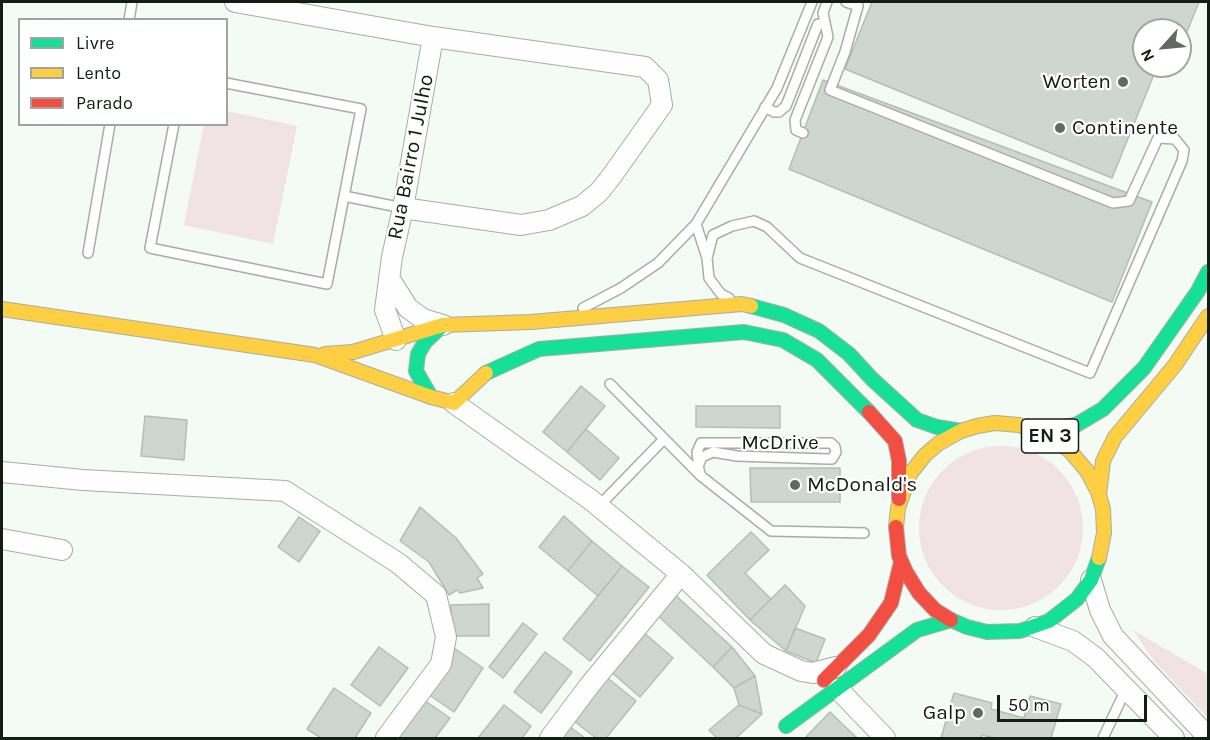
<!DOCTYPE html>
<style>
body{margin:0}
#map{position:relative;width:1210px;height:740px;overflow:hidden;background:#f4faf4;font-family:Karla,sans-serif}
canvas{display:block}
.frame{position:absolute;inset:0;border:3px solid #121d14;pointer-events:none}
.legend{position:absolute;left:18px;top:18px;width:210px;height:108px;box-sizing:border-box;background:#fff;border:2px solid #a0a5a1;margin:0;padding:8px 10px;list-style:none;font-size:18px;color:#121d14}
.legend li{display:flex;align-items:center;gap:12px;height:30px}
.legend b{width:30px;border:2px solid #a0a5a1}
.north{position:absolute;left:1132px;top:18px;width:60px;height:60px;box-sizing:border-box;background:#fff;border:2px solid #a0a5a1;border-radius:50%;rotate:243deg;font-size:16px;font-weight:700;line-height:24px;text-align:center;color:#121d14}
.north::after{content:'';display:block;margin:auto;width:21px;height:27px;background:#616a62;clip-path:polygon(50% 0,100% 100%,50% 72%,0 100%)}
.scale{position:absolute;left:997px;top:695px;width:150px;height:27px;box-sizing:border-box;border:3px solid #121d14;border-top:0;padding-left:8px;font-size:18px;line-height:21px;white-space:nowrap;color:#121d14;-webkit-text-stroke:4px #fff;paint-order:stroke}
</style>
<div id="map">
<canvas width="1210" height="740"></canvas>
<div class="frame"></div>
<ul class="legend">
<li><b style="height:8px;background:#16e098"></b>Livre</li>
<li><b style="height:8px;background:#ffcf43"></b>Lento</li>
<li><b style="height:8px;background:#f24e42"></b>Parado</li>
</ul>
<div class="north">N</div>
<div class="scale">50 m</div>
</div>
<script>
const ctx = document.querySelector('canvas').getContext('2d');
ctx.lineJoin = 'round';
function fillPath(path, color) { ctx.fillStyle = color; ctx.fill(path, 'evenodd'); }
const toPath = rows => new Path2D(rows.map(r => 'M' + r).join(''));
function trace(path, color, width, dash) { ctx.strokeStyle = color; ctx.lineWidth = width; ctx.lineCap = dash ? 'butt' : 'round'; ctx.setLineDash(dash || []); ctx.stroke(path); }
function label(font, color, halo, rows, align = 'center') {
  ctx.font = font + ' Karla,sans-serif'; ctx.lineWidth = 4.5; ctx.setLineDash([]); ctx.textBaseline = 'middle'; ctx.strokeStyle = halo; ctx.fillStyle = color; for (const [text, x, y, turn = 0] of rows) {
    ctx.save(); ctx.translate(x, y); ctx.rotate((+turn || 0) * Math.PI / 180); ctx.textAlign = isNaN(turn) ? turn : align; if (halo) ctx.strokeText(text, 0, 0); ctx.fillText(text, 0, 0); ctx.restore();
  }
}
fillPath(toPath([
 [227,111,297,126,273,244,184,225,204,125,226,124],
 '919 528a82 82 0 1 1 164 0a82 82 0 1 1-164 0Z',
 [1133,630,1208,674,1208,718,1154,661]
]), '#f1e2e4');
const building = toPath([
 [872,2,1199,2,1180,49,1180,30,1144,30,1144,66,1173,66,1168,77,1155,72,1112,178,845,69,872,2],
 [823,80,1152,202,1112,302,789,169,823,80],
 [581,386,605,406,567,452,543,432,581,386],
 [696,406,780,406,780,428,696,427,696,406],
 [145,416,187,420,184,460,141,456,145,416],
 [586,429,619,458,600,480,567,452,586,429],
 [750,468,840,468,840,502,751,502,750,468],
 [420,507,456,538,483,574,477,578,483,588,460,593,457,590,449,595,429,562,400,541,420,507],
 [564,516,592,541,568,571,539,547,564,516],
 [299,517,320,531,299,562,278,547,299,517],
 [751,532,769,550,745,573,771,599,750,620,707,575,751,532],
 [592,541,622,566,598,596,568,571,592,541],
 [622,566,649,587,590,661,563,639,622,566],
 [785,585,805,606,786,651,750,620,785,585],
 [672,592,732,647,713,667,654,612,672,592],
 [489,604,489,636,452,636,451,605,489,604],
 [523,623,537,634,503,678,489,667,523,623],
 [795,628,825,639,816,663,786,651,795,628],
 [642,631,673,658,640,697,609,670,642,631],
 [379,647,408,668,380,706,351,685,379,647],
 [732,647,755,676,734,688,713,667,732,647],
 [454,648,483,668,454,712,425,692,454,648],
 [545,652,572,672,541,713,514,692,545,652],
 [604,675,636,701,606,738,596,738,570,718,604,675],
 [755,676,762,714,739,705,734,688,755,676],
 [334,688,371,713,355,738,321,738,307,729,334,688],
 [954,693,992,703,991,709,1024,718,1030,696,1061,704,1051,738,995,738,982,735,981,738,941,738,954,693],
 [421,698,450,718,435,738,392,738,421,698],
 [504,705,531,726,522,738,478,738,504,705],
 [739,705,762,714,736,738,717,738,709,730,739,705],
 [830,712,857,738,805,738,830,712],
 [566,724,585,738,554,738,566,724]
]);
fillPath(building, '#ced6cf');
trace(building, '#b5beb6', 1.5);
const lane = toPath([
 [129,20,132,2],
 [765,107,774,112,779,112,786,106,818,24],
 [174,124,150,248,327,284,361,109,226,83],
 [803,133,796,130,795,120,828,37,823,13,827,2],
 [344,196,403,208],
 [696,224,707,258],
 [88,253,110,124],
 [729,298,721,294,709,278,707,258,713,235,732,226,754,221,767,227,800,258,1090,373,1182,161,1184,150,1175,139,1158,138,1129,201,1113,203,830,90,845,52,858,6,846,2],
 [583,308,621,288,658,263,696,224,777,88,812,2],
 [610,384,701,476,771,531,864,533],
 [699,464,702,457,713,452,737,456,828,459,832,459,836,452,835,447,831,443,701,443,697,452,699,470,701,476],
 [599,506,664,439],
 [1103,738,1126,689]
]);
const street = toPath([
 [235,2,433,37,645,67,658,80,662,105,611,177,599,192,582,206,549,220,521,225,403,208],
 [389,278,408,308,423,319,443,325],
 [396,340,385,310,392,257,403,208,433,37],
 [454,403,591,500,681,574,764,654,801,671,813,673,836,667],
 [2,472,83,480,285,491,398,563,436,595,446,637,441,664,386,738],
 [2,539,62,550],
 [1091,580,1100,610,1113,636,1208,737],
 [1035,627,1073,641,1096,658,1174,738],
 [838,689,885,738],
 [550,738,589,686,681,574]
]);
const fast = toPath([
 [751,306,784,315,819,331,849,354,872,379,917,420,937,427,961,431],
 [486,373,539,349,744,332,783,340,817,360,869,412],
 [431,397,416,371,418,354,425,342,443,325],
 [1039,431,1076,425,1103,409,1144,368,1198,291,1208,272],
 [786,726,917,630,951,620,967,627,987,632,1020,631,1049,621,1077,599,1091,580,1099,558]
]);
const slow = toPath([
 [2,309,315,355,431,397,454,403,486,373],
 [325,354,353,352,443,325,531,322,742,304,751,306],
 [1099,495,1103,461,1115,437,1175,365,1208,316],
 [896,527,898,508,910,474,925,455,939,443,961,431,977,426,995,423,1019,425,1052,437,1071,452,1087,471,1098,492,1103,509,1104,533,1099,558]
]);
const jam = toPath([
 [869,412,895,441,899,461,899,499],
 [896,527,899,556,906,572,919,593,935,610,951,620],
 [824,680,869,635,891,603,901,562]
]);
trace(lane, '#a6aea6', 12);
trace(street, '#a6aea6', 22);
trace(fast, '#a6aea6', 16);
trace(slow, '#a6aea6', 16);
trace(jam, '#a6aea6', 16);
trace(lane, '#fdfefd', 9);
trace(street, '#fdfefd', 20);
trace(fast, '#16e098', 14);
trace(slow, '#ffcf43', 14);
trace(jam, '#f24e42', 14);
for (const [x, y, r, color] of [
 [1123,82,6,"#616a62"],
 [1060,128,6,"#616a62"],
 [795,485,6,"#616a62"],
 [978,713,6,"#616a62"]
]) { const dot = new Path2D(); dot.arc(x, y, r, 0, 2 * Math.PI); ctx.fillStyle = color; ctx.fill(dot); trace(dot, '#fff', 2); }
for (const [x, y, w] of [
 [1050,436,57]
]) { const box = new Path2D(); box.roundRect(x - w / 2, y - 17, w, 34, 4.5); ctx.fillStyle = '#fff'; ctx.fill(box); trace(box, '#121d14', 1.5); }
label('bold 20px', '#121d14', null, [
 ["EN 3",1050,436]
]);
label('21px', '#121d14', '#fff', [
 ["Worten",1111,82],
 ["Continente",1072,128,"left"],
 ["McDonald's",807,485,"left"],
 ["Galp",966,713]
], 'right');
label('21px', '#121d14', '#fff', [
 ["Rua Bairro 1 Julho",411,157,-79],
 ["McDrive",780,443]
]);
</script>
